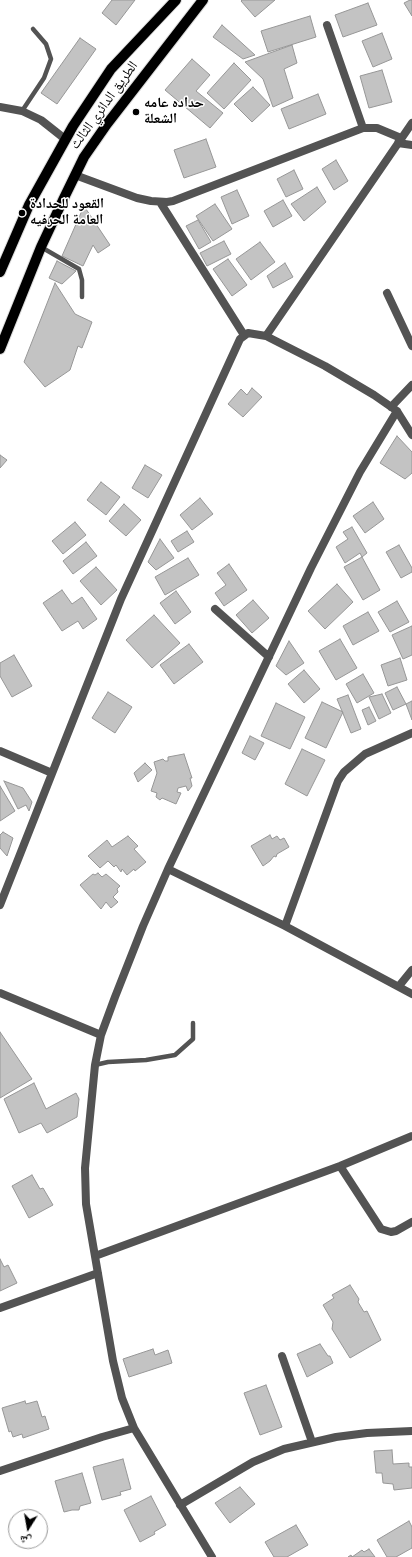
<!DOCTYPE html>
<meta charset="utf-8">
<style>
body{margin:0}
#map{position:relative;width:412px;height:1557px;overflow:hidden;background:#fff;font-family:Overpass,"Noto Naskh Arabic",sans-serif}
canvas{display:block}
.north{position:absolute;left:8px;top:1509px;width:40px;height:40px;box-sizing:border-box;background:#fff;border:1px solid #999;border-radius:50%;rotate:191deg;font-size:11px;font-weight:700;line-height:16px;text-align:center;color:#000}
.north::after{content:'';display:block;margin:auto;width:14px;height:18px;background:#000;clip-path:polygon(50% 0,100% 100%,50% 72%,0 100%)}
</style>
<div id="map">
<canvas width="412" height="1557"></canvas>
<div class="north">ش</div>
</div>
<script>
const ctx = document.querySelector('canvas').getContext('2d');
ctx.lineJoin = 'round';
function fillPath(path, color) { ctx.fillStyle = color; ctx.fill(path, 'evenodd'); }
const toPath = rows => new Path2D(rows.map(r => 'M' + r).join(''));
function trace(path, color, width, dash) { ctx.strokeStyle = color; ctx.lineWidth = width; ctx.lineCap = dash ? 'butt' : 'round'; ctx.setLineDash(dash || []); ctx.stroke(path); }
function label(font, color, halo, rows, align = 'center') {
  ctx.font = font + ' Overpass,"Noto Naskh Arabic",sans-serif'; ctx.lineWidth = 3; ctx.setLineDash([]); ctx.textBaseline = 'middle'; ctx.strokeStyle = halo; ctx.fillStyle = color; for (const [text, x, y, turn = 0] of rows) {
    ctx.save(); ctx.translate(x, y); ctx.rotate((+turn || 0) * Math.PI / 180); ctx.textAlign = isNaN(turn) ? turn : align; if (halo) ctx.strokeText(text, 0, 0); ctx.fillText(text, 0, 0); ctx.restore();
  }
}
const building = toPath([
 [112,0,135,0,116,25,102,13,112,0],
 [242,0,275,0,255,17,241,1,242,0],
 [410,0,412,0,412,16,404,3,410,0],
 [368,3,377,25,343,37,335,15,368,3],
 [310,16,316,37,268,52,261,31,310,16],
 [222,25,255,55,243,59,213,37,222,25],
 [382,33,392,59,373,67,362,41,382,33],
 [80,38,96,49,57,104,41,93,80,38],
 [292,45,297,63,284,69,293,98,273,107,263,79,245,62,292,45],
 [192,59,210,75,196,91,223,113,210,128,165,90,192,59],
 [234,63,251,80,224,109,207,93,234,63],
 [382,70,392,102,369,108,360,76,382,70],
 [253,87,270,105,252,122,234,104,253,87],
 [318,94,326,114,289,129,281,109,318,94],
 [206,139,216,167,184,178,174,150,206,139],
 [336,160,348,181,334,190,322,169,336,160],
 [294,170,303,189,286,197,277,179,294,170],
 [317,187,326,202,304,221,291,204,317,187],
 [237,190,249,216,232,224,221,197,237,190],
 [283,200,292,216,273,227,264,211,283,200],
 [215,204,232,229,213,241,196,216,215,204],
 [84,206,110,245,98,253,93,245,83,266,62,256,84,206],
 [198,220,211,242,199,249,186,226,198,220],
 [224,241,231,254,207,266,200,253,224,241],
 [260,242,275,262,251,280,236,259,260,242],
 [228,259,247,285,232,296,213,269,228,259],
 [57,261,76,271,62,284,49,278,57,261],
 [285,263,293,277,273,288,267,276,285,263],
 [55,283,75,314,92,322,82,348,78,346,70,370,45,387,24,362,55,283],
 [252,388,262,397,243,417,228,404,241,389,247,395,252,388],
 [397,436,412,452,412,473,405,479,380,463,397,436],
 [0,455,7,460,0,468,0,455],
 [145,465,162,475,148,498,132,488,145,465],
 [101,482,120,497,106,515,87,500,101,482],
 [200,498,213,514,192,530,180,515,200,498],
 [373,502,384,519,365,533,353,516,373,502],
 [124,504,141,520,126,536,109,521,124,504],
 [75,522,86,535,63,554,52,541,75,522],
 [352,527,367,553,362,557,360,553,345,563,336,547,348,539,343,532,352,527],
 [187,531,194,542,178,552,171,541,187,531],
 [160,539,174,558,156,570,148,562,160,539],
 [86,542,97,556,73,574,63,561,86,542],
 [399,545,412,568,412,572,401,578,386,552,399,545],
 [362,557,380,590,363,600,344,567,362,557],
 [188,558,199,575,165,595,155,577,188,558],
 [229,564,247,590,224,606,215,593,226,585,217,573,229,564],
 [96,567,117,590,101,605,80,581,96,567],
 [337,584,353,602,325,629,308,611,337,584],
 [62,590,72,604,82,597,97,619,83,629,78,621,62,631,43,603,62,590],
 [176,591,191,612,175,624,160,603,176,591],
 [253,600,269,618,252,633,236,615,253,600],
 [397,601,409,622,390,632,378,612,397,601],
 [368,612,379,631,353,645,343,626,368,612],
 [154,615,180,643,152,668,126,640,154,615],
 [412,626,412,655,403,659,392,635,412,626],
 [340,639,357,668,336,680,319,651,340,639],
 [289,641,304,663,286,675,276,666,289,641],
 [189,644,203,662,174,684,160,665,189,644],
 [14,655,32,686,12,697,0,676,0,663,14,655],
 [400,658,407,680,388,686,381,665,400,658],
 [304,670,320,689,304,703,288,684,304,670],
 [363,674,374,693,357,703,346,684,363,674],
 [397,687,406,704,393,710,385,693,397,687],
 [108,692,132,707,115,733,92,718,108,692],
 [382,694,391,713,379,719,369,697,382,694],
 [348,695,361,729,351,733,337,699,348,695],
 [412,701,412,720,406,704,412,701],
 [322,702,343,712,326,748,305,738,322,702],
 [276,703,305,717,290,749,261,736,276,703],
 [369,707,376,721,368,725,362,710,369,707],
 [250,736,264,743,255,760,242,753,250,736],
 [302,749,325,760,307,796,285,784,302,749],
 [184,754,192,778,190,778,192,786,188,791,186,786,178,788,177,792,181,793,176,804,162,798,160,800,156,797,157,793,151,791,157,773,154,762,163,759,165,761,168,761,168,757,184,754],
 [145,763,152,770,138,782,134,773,145,763],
 [4,781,23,788,32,802,29,811,26,805,18,809,4,781],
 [0,786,15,811,0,821,0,786],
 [3,832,13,838,7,856,0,848,0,835,3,832],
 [270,835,272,839,277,836,280,840,284,838,289,847,277,854,276,857,274,856,270,861,263,866,251,846,270,835],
 [128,836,138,846,134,849,146,862,135,871,134,869,127,875,122,869,121,872,116,865,114,867,108,861,100,868,88,856,107,840,112,847,128,836],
 [98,873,102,877,106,874,120,886,117,889,118,892,113,897,118,902,111,908,106,902,101,909,80,885,93,874,95,875,98,873],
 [0,1032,32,1079,0,1098,0,1032],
 [34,1083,46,1109,76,1093,79,1099,77,1117,47,1133,41,1123,19,1133,4,1099,34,1083],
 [32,1175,40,1189,43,1188,53,1205,29,1218,12,1186,32,1175],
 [0,1259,4,1267,8,1265,17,1283,0,1291,0,1259],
 [350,1285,359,1299,358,1302,364,1312,367,1311,381,1340,350,1358,332,1329,333,1322,323,1305,334,1298,332,1295,350,1285],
 [320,1344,328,1356,330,1356,333,1363,307,1377,297,1354,320,1344],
 [153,1349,155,1355,168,1350,172,1363,129,1377,123,1359,153,1349],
 [266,1385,282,1427,260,1435,244,1393,266,1385],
 [25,1401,26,1404,37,1401,42,1417,45,1416,49,1429,23,1438,22,1434,13,1437,11,1431,9,1432,2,1408,25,1401],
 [392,1450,393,1464,409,1463,409,1467,412,1467,412,1488,394,1490,393,1484,383,1483,382,1473,376,1473,374,1451,392,1450],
 [123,1459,131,1489,120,1492,121,1495,102,1500,93,1467,123,1459],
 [82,1473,91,1503,80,1506,79,1510,72,1510,64,1512,55,1481,82,1473],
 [240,1487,255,1504,230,1523,215,1503,240,1487],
 [151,1496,166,1525,154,1532,155,1534,140,1542,124,1510,151,1496],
 [409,1521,412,1527,412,1548,396,1557,387,1557,377,1540,409,1521],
 [296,1525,308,1545,287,1557,274,1557,265,1542,296,1525],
 [369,1549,375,1557,348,1557,351,1555,352,1557,362,1550,364,1552,369,1549]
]);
fillPath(building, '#c3c3c3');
trace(building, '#979797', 1);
const primary = toPath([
 [0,272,29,205,73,126,111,69,176,0],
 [0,349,41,247,63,200,84,157,107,124,203,0]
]);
trace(primary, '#dbdbdb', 12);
trace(toPath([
 [22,111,44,78,51,59,46,44,33,29],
 [41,247,79,269,82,280,82,297],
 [95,1065,108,1062,146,1060,175,1055,193,1039,193,1023]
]), '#535353', 4.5);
trace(toPath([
 [327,25,363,128],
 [0,107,22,111,41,120,65,139],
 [398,143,412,145],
 [75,175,137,198,151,201,167,202,173,201,363,128,377,128,401,138],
 [160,202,244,335],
 [387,293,412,346],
 [266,336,412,123],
 [391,407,412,385],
 [215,609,269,657],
 [0,751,52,773],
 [168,869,285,926,412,994],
 [0,905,121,599,240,339,248,333,266,336,325,366,374,395,397,411,412,435],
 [285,926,338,781,344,772,365,754,412,733],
 [399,986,412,970],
 [0,993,101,1035],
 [340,1166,381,1229,391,1232,396,1231,412,1222],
 [95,1256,340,1166,412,1136],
 [0,1308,98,1273],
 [282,1356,312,1442],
 [0,1471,102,1437,134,1428],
 [180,1505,253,1462,284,1449,336,1437,367,1433,412,1431],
 [212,1557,134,1428,122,1398,113,1361,86,1204,85,1168,95,1065,101,1035,115,997,143,926,168,869,311,568,360,472,397,411]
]), '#535353', 8);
trace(primary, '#000', 10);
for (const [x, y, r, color] of [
 [136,112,4,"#000"],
 [22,213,4,"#000"]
]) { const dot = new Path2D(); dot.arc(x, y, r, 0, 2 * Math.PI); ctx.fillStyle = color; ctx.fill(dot); trace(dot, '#fff', 1.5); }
label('bold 14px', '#000', '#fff', [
 ["حداده عامه",144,104],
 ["الشعلة",144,120],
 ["القعود للحدادة",30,205],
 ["العامة الحرفيه",30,221]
], 'left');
label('14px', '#000', '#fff', [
 ["الطريق الدائري الثالث",105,106,-54]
]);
</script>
